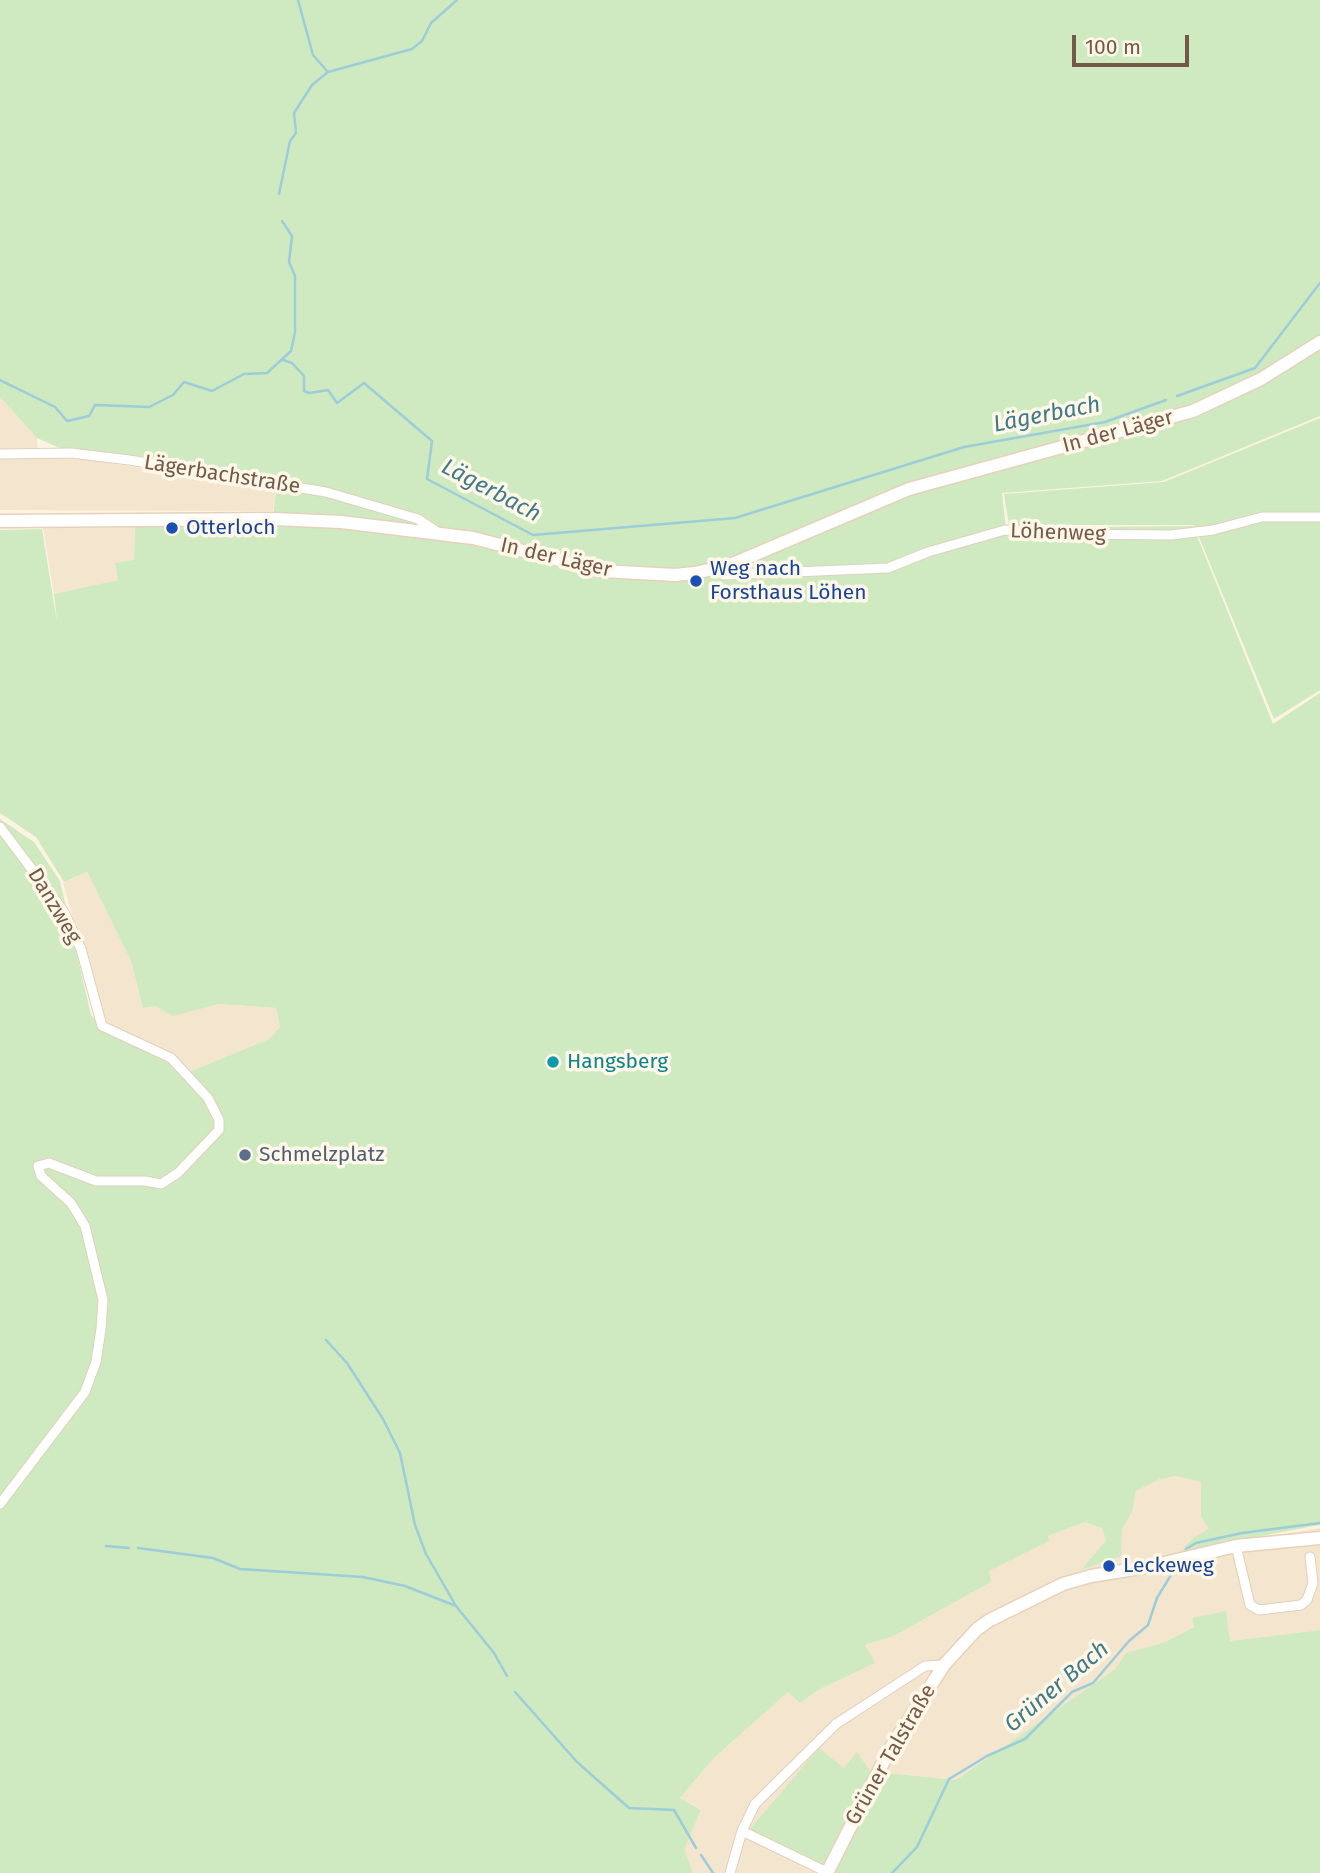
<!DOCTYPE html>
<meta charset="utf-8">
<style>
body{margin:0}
#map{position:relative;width:1320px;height:1873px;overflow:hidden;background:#fdf3e1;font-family:"Fira Sans",sans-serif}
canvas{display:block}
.scale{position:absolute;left:1072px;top:35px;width:117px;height:32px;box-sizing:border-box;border:4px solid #745948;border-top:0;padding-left:9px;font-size:21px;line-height:24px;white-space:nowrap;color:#745948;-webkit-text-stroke:5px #fff7e8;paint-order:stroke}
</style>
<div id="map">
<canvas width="1320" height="1873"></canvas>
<div class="scale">100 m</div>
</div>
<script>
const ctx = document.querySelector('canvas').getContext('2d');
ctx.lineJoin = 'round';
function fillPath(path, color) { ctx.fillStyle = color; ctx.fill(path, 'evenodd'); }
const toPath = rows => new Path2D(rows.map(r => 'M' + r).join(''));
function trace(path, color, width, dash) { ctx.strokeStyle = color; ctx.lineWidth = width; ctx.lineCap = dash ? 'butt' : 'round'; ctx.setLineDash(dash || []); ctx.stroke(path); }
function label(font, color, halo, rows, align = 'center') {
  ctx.font = font + ' "Fira Sans",sans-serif'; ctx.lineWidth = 7; ctx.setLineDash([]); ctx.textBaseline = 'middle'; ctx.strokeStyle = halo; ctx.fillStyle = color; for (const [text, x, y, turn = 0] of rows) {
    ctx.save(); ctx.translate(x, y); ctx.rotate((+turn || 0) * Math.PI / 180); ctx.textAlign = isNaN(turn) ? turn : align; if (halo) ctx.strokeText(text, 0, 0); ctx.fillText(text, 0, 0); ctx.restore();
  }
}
fillPath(toPath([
 [0,397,37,438,38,459,79,458,276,490,273,511,0,510],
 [135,527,134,561,116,563,119,580,54,594,43,528],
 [87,872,131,961,143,1008,155,1006,173,1015,219,1004,276,1008,280,1027,269,1039,189,1072,103,1025,63,883],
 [1176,1476,1201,1482,1201,1517,1210,1530,1194,1537,1182,1550,1320,1528,1320,1630,1230,1641,1192,1618,1194,1627,1165,1642,1127,1653,1115,1669,956,1780,844,1768,819,1749,816,1873,693,1873,683,1849,701,1810,680,1798,714,1758,789,1691,800,1703,820,1689,874,1663,865,1645,894,1636,939,1611,991,1582,988,1571,1048,1541,1048,1536,1085,1522,1102,1527,1106,1540,1082,1569,1120,1547,1122,1530,1132,1512,1136,1491,1160,1479]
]), '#f4e5cf');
fillPath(toPath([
 [0,0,1320,0,1320,416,1162,481,1002,493,1006,528,1193,526,1273,724,1320,693,1320,1525,1181,1551,1194,1537,1209,1529,1201,1517,1201,1482,1176,1476,1160,1479,1136,1491,1132,1512,1122,1530,1121,1556,1081,1570,1106,1540,1102,1528,1085,1522,1048,1536,1049,1541,989,1571,991,1582,894,1636,865,1645,875,1663,820,1689,800,1703,788,1692,714,1758,680,1798,701,1810,684,1849,693,1873,0,1873,0,819,34,842,60,881,91,1015,104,1031,170,1058,189,1072,269,1039,280,1027,276,1008,219,1004,173,1016,155,1006,143,1008,131,961,87,872,64,882,36,837,0,813,0,530,42,529,57,622,54,594,118,580,115,563,134,560,135,527,272,527,277,481,71,453,37,438,0,397],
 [1320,418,1320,690,1274,719,1194,525,1009,525,1004,494,1164,482],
 [1226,1611,1230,1641,1320,1630,1320,1873,816,1873,817,1869,750,1829,819,1748,844,1768,857,1752,870,1771,956,1780,1115,1669,1126,1653,1165,1642,1194,1627,1192,1618]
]), '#cfeac0');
trace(toPath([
 [298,0,313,55,328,72],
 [279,194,290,141,296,133,294,113,312,85,328,72,412,49,422,41,431,23,457,0],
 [283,360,292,363,304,376,304,391,309,393,328,390,337,403,364,383,432,441,427,479,533,535,735,518,964,447,1105,422,1166,400],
 [0,380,55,407,67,421,89,416,95,405,149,407,173,395,184,382,212,391,244,374,267,373,291,351,295,332,295,276,289,262,292,236,282,221],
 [1177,396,1255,368,1320,283],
 [326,1340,347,1363,383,1419,400,1453,415,1525,426,1554,456,1606],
 [106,1546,129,1548],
 [138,1548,213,1558,240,1569,363,1577,405,1586,456,1606,494,1653,507,1676],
 [1186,1549,1196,1543,1242,1533,1320,1523],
 [515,1692,577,1762,629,1808,674,1810,696,1848],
 [701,1855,713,1873],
 [892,1873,917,1847,949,1779,987,1756,1025,1739,1072,1692,1093,1683,1129,1641,1148,1625,1157,1598,1174,1570]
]), '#9ccdd8', 2.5);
const street = toPath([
 [0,454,71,453,129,460,326,492,418,519,436,531],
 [720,568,724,575,888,568,928,552,1005,530,1069,534,1171,535,1213,530,1262,517,1320,517],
 [0,827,64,912,81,949,102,1026,171,1058,208,1098,219,1120,219,1130,178,1173,161,1184,145,1181,96,1181,49,1163,38,1166,41,1176,71,1203,85,1226,103,1300,101,1329,96,1362,85,1392,0,1504],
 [1236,1546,1250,1605,1259,1610,1301,1605,1307,1600,1313,1583,1310,1557],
 [742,1831,827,1872],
 [730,1873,742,1831,755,1804,836,1724,925,1666,944,1665]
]);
const secondary = toPath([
 [0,521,275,519,341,522,473,538,602,571,675,575,695,573,730,565,909,489,1193,411,1261,379,1320,342],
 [827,1873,891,1747,944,1665,977,1629,990,1620,1063,1584,1091,1576,1147,1567,1236,1546,1320,1538]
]);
trace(street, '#e1cfbd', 11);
trace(secondary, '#e6d1bb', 15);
trace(street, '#fff', 9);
trace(secondary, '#fff', 12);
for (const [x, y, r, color] of [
 [172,528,7,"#1a4fb4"],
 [696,581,7,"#1a4fb4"],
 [553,1062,7,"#0f9aa8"],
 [245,1155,7,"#5c6f8a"],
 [1109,1566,7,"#1a4fb4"]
]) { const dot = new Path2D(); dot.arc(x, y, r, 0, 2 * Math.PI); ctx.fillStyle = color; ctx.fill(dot); trace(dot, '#fff7e8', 2.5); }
label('21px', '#745948', '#fff7e8', [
 ["In der Läger",1118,432,-15],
 ["Lägerbachstraße",222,475,9],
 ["Löhenweg",1058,533,2],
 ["In der Läger",556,558,13],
 ["Danzweg",54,906,59],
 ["Grüner Talstraße",891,1755,-60]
]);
label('21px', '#164399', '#fff7e8', [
 ["Otterloch",186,528],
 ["Weg nach",710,569],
 ["Forsthaus Löhen",710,593],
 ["Leckeweg",1123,1566]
], 'left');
label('21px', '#0d838f', '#fff7e8', [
 ["Hangsberg",567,1062]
], 'left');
label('21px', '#4e5e75', '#fff7e8', [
 ["Schmelzplatz",259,1155]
], 'left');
label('italic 23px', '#417a89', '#fff7e8', [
 ["Lägerbach",1047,415,-11],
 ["Lägerbach",491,491,28],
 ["Grüner Bach",1057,1687,-40]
]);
</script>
